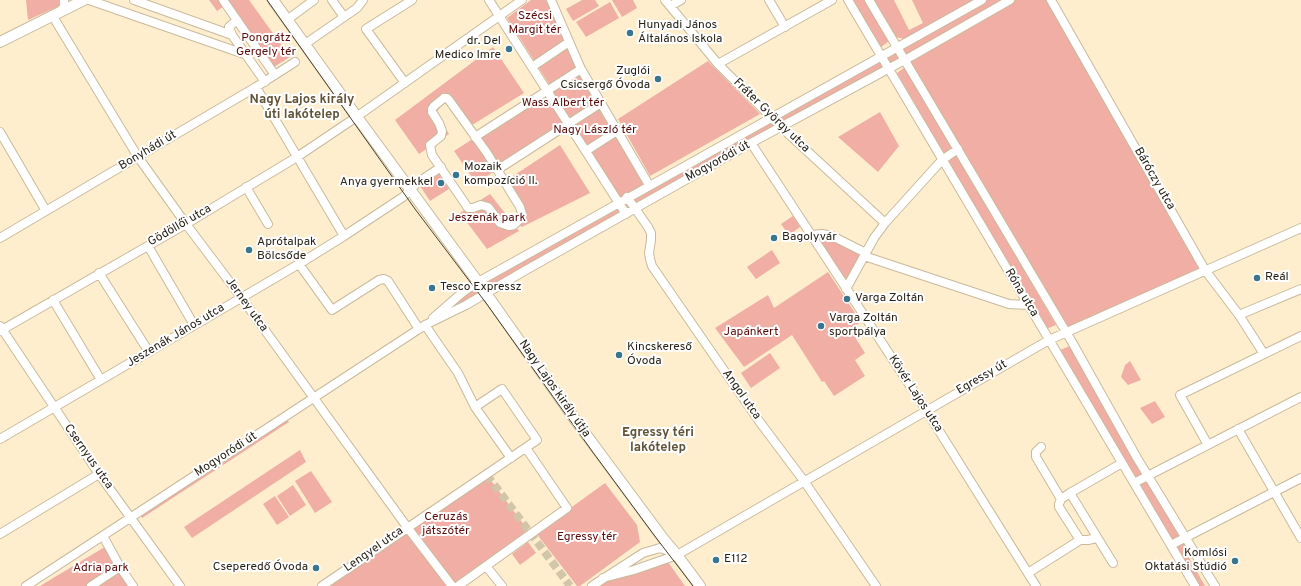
<!DOCTYPE html>
<meta charset="utf-8">
<style>
body{margin:0}
canvas{display:block;background:#feeece}
</style>
<canvas width="1301" height="586"></canvas>
<script>
const ctx = document.querySelector('canvas').getContext('2d');
ctx.lineJoin = 'round';
function fillPath(path, color) { ctx.fillStyle = color; ctx.fill(path, 'evenodd'); }
const toPath = rows => new Path2D(rows.map(r => 'M' + r).join(''));
function trace(path, color, width, dash) { ctx.strokeStyle = color; ctx.lineWidth = width; ctx.lineCap = dash ? 'butt' : 'round'; ctx.setLineDash(dash || []); ctx.stroke(path); }
function label(font, color, halo, rows, align = 'center') {
  ctx.font = font + ' Overpass,sans-serif'; ctx.lineWidth = 4; ctx.setLineDash([]); ctx.textBaseline = 'middle'; ctx.strokeStyle = halo; ctx.fillStyle = color; for (const [text, x, y, turn = 0] of rows) {
    ctx.save(); ctx.translate(x, y); ctx.rotate((+turn || 0) * Math.PI / 180); ctx.textAlign = isNaN(turn) ? turn : align; if (halo) ctx.strokeText(text, 0, 0); ctx.fillText(text, 0, 0); ctx.restore();
  }
}
fillPath(toPath([
 [26,0,60,0,61,1,59,6,28,20],
 [209,0,249,0,290,57,269,70,224,6,217,11],
 [531,0,546,0,577,70,551,87,507,18],
 [582,0,595,0,599,6,573,21,566,9],
 [612,0,633,0,637,8,622,17],
 [854,0,866,0,889,41,881,47,854,3],
 [873,0,894,0,909,30,923,23,912,0,975,0,905,39,895,37],
 [982,0,1051,0,1205,270,1065,332,904,60,425,325,463,292],
 [610,2,619,18,586,37,576,22],
 [493,47,524,93,472,125,447,98,436,113,449,134,419,154,395,120],
 [708,61,760,114,650,176,618,119],
 [905,67,1056,325,1046,329,897,73],
 [581,69,601,103,476,183,454,151],
 [601,105,646,184,618,200,571,125],
 [880,112,899,146,878,172,838,137],
 [560,145,590,193,522,227,512,218,523,206,507,180],
 [439,174,449,189,430,201,420,186],
 [490,194,519,231,487,249,460,213],
 [793,216,800,227,789,235,781,224],
 [815,238,832,239,861,255,846,282],
 [772,250,780,263,756,279,747,267],
 [828,272,861,322,850,329,865,353,855,360,865,376,834,396,824,381,822,382,792,335,744,367,715,328,768,295,774,308],
 [1070,346,1185,545,1183,547,1205,586,1198,586,1060,350],
 [770,353,780,368,751,388,741,373],
 [1130,361,1141,380,1128,385,1121,377,1125,365],
 [1155,401,1165,417,1152,424,1140,408],
 [286,418,289,422,142,518,139,514],
 [300,450,306,462,192,538,184,527],
 [311,471,332,502,315,513,295,481],
 [487,475,530,533,457,586,323,586],
 [605,483,637,525,640,542,580,586,577,586,536,533],
 [293,485,306,505,290,516,277,496],
 [275,496,289,517,277,525,263,504],
 [528,542,536,553,520,565,512,554],
 [108,545,133,586,40,586],
 [668,562,685,586,598,586,607,580]
]), '#f0aea5');
trace(toPath([
 [487,475,570,586]
]), '#d3c5a9', 8, [8, 4]);
const minor = toPath([
 [89,0,247,55],
 [134,0,232,35],
 [223,0,275,75],
 [332,0,344,17],
 [489,0,626,214],
 [551,0,581,69,649,185],
 [665,0,718,64,781,127,885,223],
 [769,0,785,27],
 [848,0,1195,586],
 [869,0,1072,342,1137,458,1215,586],
 [1051,0,1205,270,1239,315,1264,354],
 [670,6,681,0],
 [59,12,64,7,64,0],
 [52,15,138,157,186,224,241,297,407,527,452,586],
 [237,20,229,27,232,35,265,82],
 [287,20,314,0],
 [305,44,357,8,363,0],
 [718,64,832,0],
 [532,67,569,42],
 [405,83,366,29,412,0],
 [256,87,344,236],
 [444,98,447,98,449,100,487,153,520,207,522,214,520,219,514,225,509,226,500,223,488,207,481,205,473,208,468,208,432,155,430,145,441,136,442,131,439,123,432,112,432,109,434,106,444,98],
 [0,132,46,211],
 [475,137,581,69],
 [751,143,926,410,1036,586],
 [586,151,617,131],
 [497,170,601,103],
 [246,187,268,224],
 [627,197,648,227,651,233,651,240,649,253,650,259,652,266,759,421,804,481,876,586],
 [811,235,822,234,832,236,866,253],
 [0,238,256,87,295,62],
 [148,246,194,325],
 [864,256,1009,304,1028,305],
 [299,264,332,310,379,280,384,279,388,281,419,329],
 [99,273,149,352],
 [846,289,874,238,885,223,942,160,958,149],
 [53,300,101,380],
 [1239,315,1301,289],
 [433,318,463,292,478,282,982,0],
 [425,325,458,373,475,407,511,458],
 [0,326,99,474,180,586],
 [0,331,186,224,297,157,352,120,522,0],
 [1238,429,1301,538],
 [0,439,299,264,344,236,403,197,417,183,441,167],
 [1208,445,1180,395,1301,336],
 [1041,447,1036,452,1036,457,1061,499,1070,493,1113,563],
 [1134,483,1301,397],
 [1070,493,1122,463],
 [1061,499,1059,504,1059,507,1080,540],
 [0,534,99,474],
 [103,536,120,567,133,586],
 [1080,540,1088,540,1097,538],
 [1171,545,1301,478],
 [486,566,502,586],
 [1028,573,1080,540],
 [603,578,634,570,677,555,1049,340,1301,228],
 [26,586,425,325,466,305,526,270,751,143,912,56,1010,0],
 [91,586,120,567],
 [322,586,537,440,502,389,475,407],
 [458,586,567,508,526,448],
 [592,586,643,553,660,548,675,553]
]);
const major = toPath([
 [273,0,357,117,478,282,576,421,662,537,677,555,700,586],
 [0,42,84,0]
]);
trace(minor, '#c9ba9b', 10);
trace(major, '#c9ba9b', 12);
trace(minor, '#fff', 8);
trace(major, '#fff', 10);
trace(toPath([
 [267,0,415,209,486,303,592,451,654,535,693,586]
]), '#484132', 1);
for (const [x, y, r, color] of [
 [630,33,4,"#39768d"],
 [509,49,4,"#39768d"],
 [658,79,4,"#39768d"],
 [456,175,4,"#39768d"],
 [441,183,4,"#39768d"],
 [774,238,4,"#39768d"],
 [249,250,4,"#39768d"],
 [1257,278,4,"#39768d"],
 [432,288,4,"#39768d"],
 [847,299,4,"#39768d"],
 [821,326,4,"#39768d"],
 [619,355,4,"#39768d"],
 [716,560,4,"#39768d"],
 [1235,561,4,"#39768d"],
 [316,568,4,"#39768d"]
]) { const dot = new Path2D(); dot.arc(x, y, r, 0, 2 * Math.PI); ctx.fillStyle = color; ctx.fill(dot); trace(dot, '#fff', 1.5); }
label('12px', '#5b0b09', '#fff', [
 ["Szécsi",535,17],
 ["Margit tér",535,31],
 ["Pongrátz",266,39],
 ["Gergely tér",266,53],
 ["Wass Albert tér",563,104],
 ["Nagy László tér",595,131],
 ["Jeszenák park",487,219],
 ["Japánkert",751,333],
 ["Ceruzás",446,518],
 ["játszótér",446,532],
 ["Egressy tér",587,538],
 ["Adria park",101,569]
]);
label('12px', '#282216', '#fff', [
 ["Hunyadi János",638,26],
 ["Általános Iskola",638,40],
 ["dr. Del",501,42,"right"],
 ["Medico Imre",501,56,"right"],
 ["Zuglói",650,72,"right"],
 ["Csicsergő Óvoda",650,86,"right"],
 ["Mozaik",464,168],
 ["kompozíció II.",464,182],
 ["Anya gyermekkel",433,183,"right"],
 ["Bagolyvár",782,238],
 ["Aprótalpak",257,243],
 ["Bölcsőde",257,257],
 ["Reál",1265,278],
 ["Tesco Expressz",440,288],
 ["Varga Zoltán",855,299],
 ["Varga Zoltán",829,319],
 ["sportpálya",829,333],
 ["Kincskereső",627,348],
 ["Óvoda",627,362],
 ["Komlósi",1227,554,"right"],
 ["Oktatási Stúdió",1227,568,"right"],
 ["E112",724,560],
 ["Cseperedő Óvoda",308,568,"right"]
], 'left');
label('12px', '#282216', '#fff', [
 ["Fráter György utca",771,116,44],
 ["Bonyhádi út",148,151,-31],
 ["Mogyoródi út",718,162,-29],
 ["Báróczy utca",1154,179,60],
 ["Gödöllői utca",180,226,-30],
 ["Róna utca",1021,293,59],
 ["Jerney utca",246,305,54],
 ["Jeszenák János utca",176,336,-31],
 ["Egressy út",982,378,-30],
 ["Nagy Lajos király útja",554,389,55],
 ["Kövér Lajos utca",915,394,57],
 ["Angol utca",741,395,55],
 ["Mogyoródi út",226,455,-33],
 ["Csernyus utca",88,457,55],
 ["Lengyel utca",374,550,-35]
]);
label('bold 13px', '#615337', '#fff', [
 ["Nagy Lajos király",302,100],
 ["úti lakótelep",302,115],
 ["Egressy téri",658,433],
 ["lakótelep",658,448]
]);
</script>
